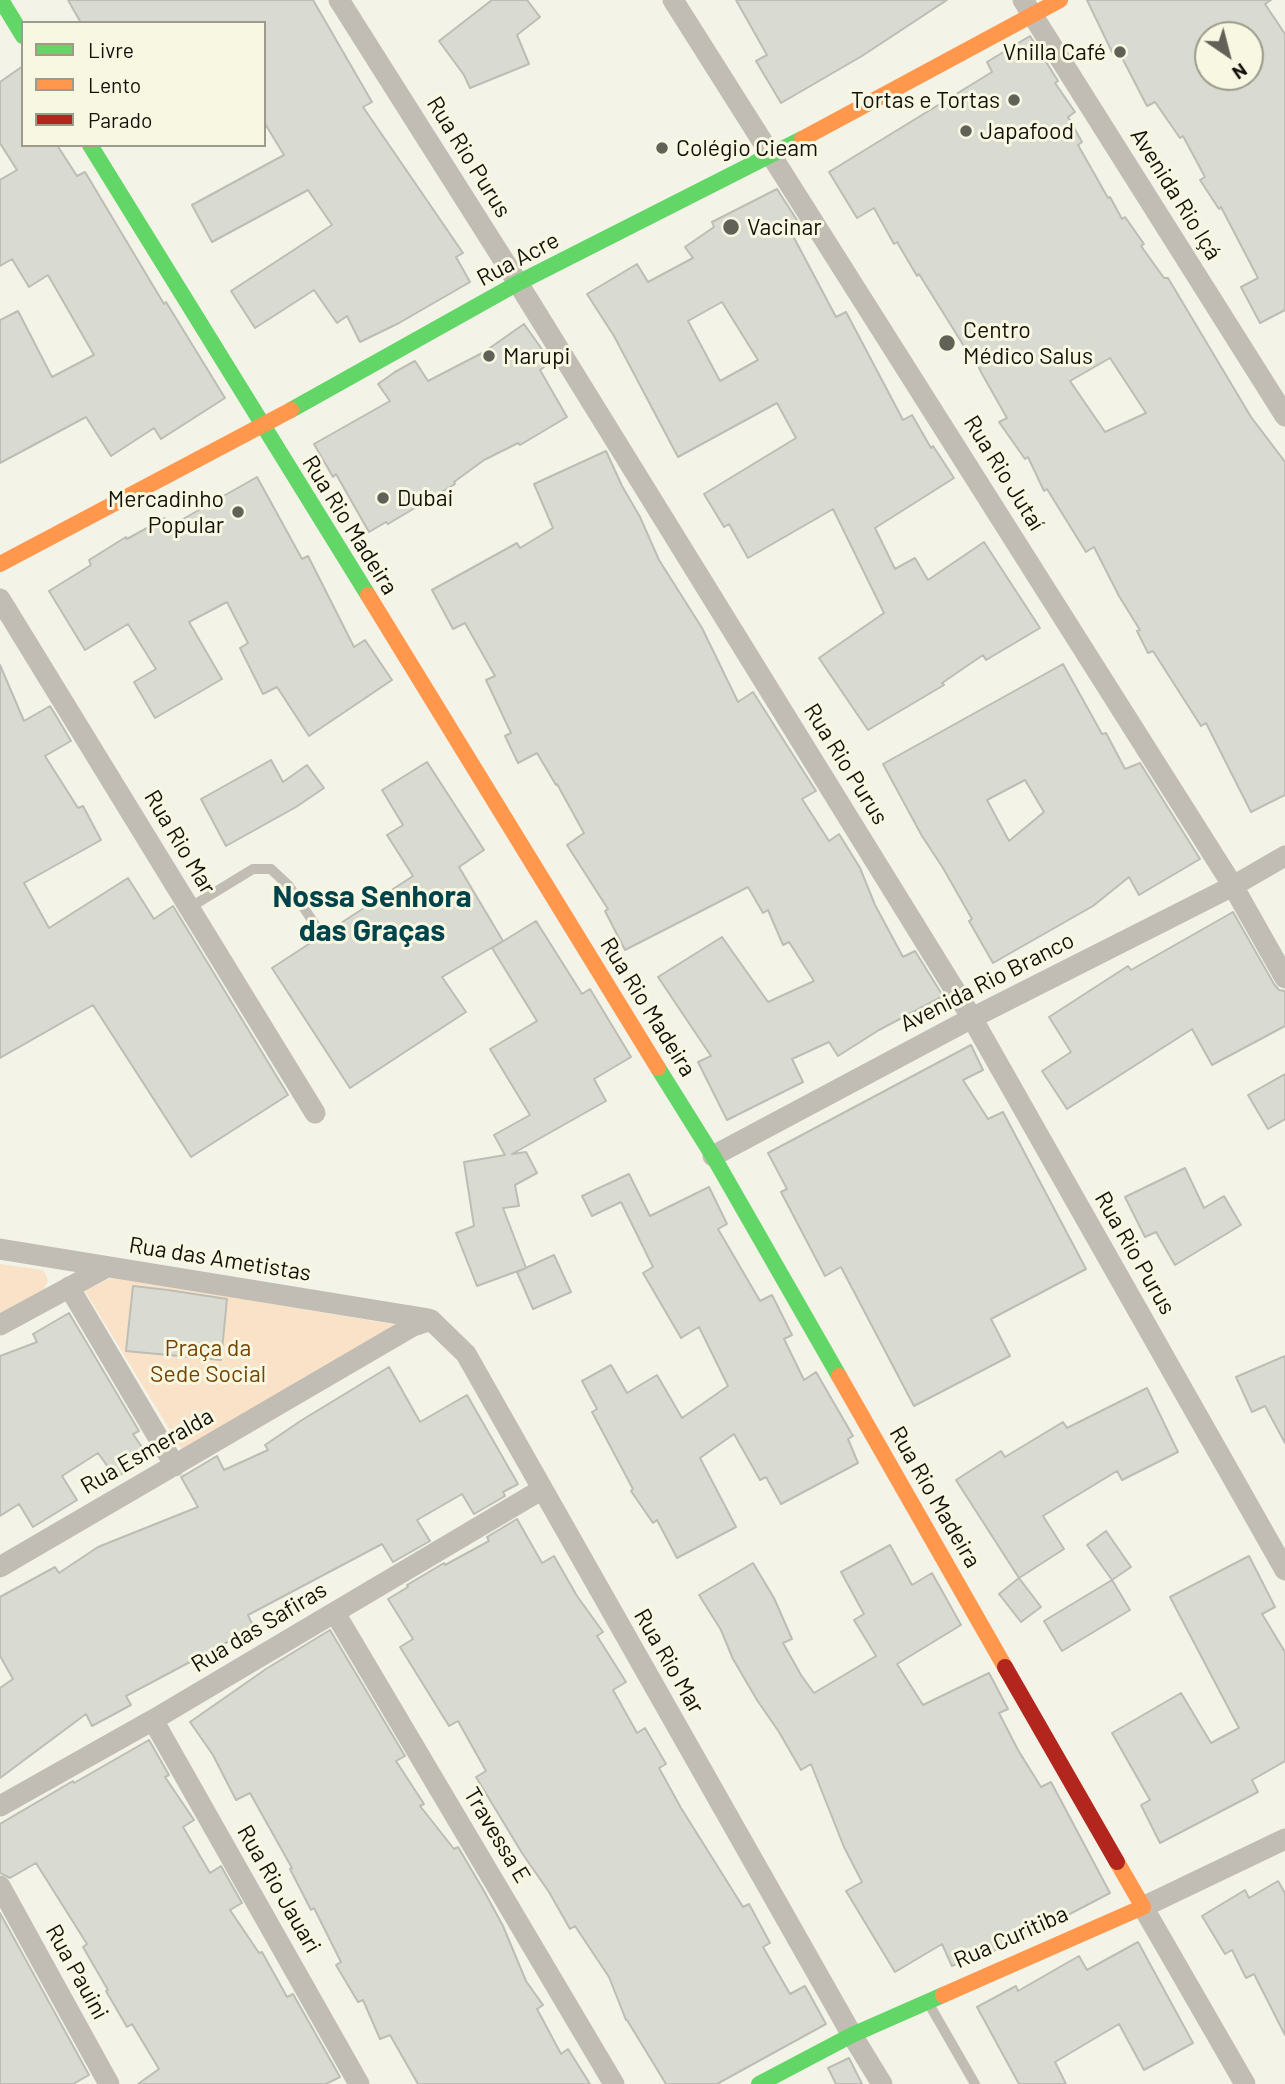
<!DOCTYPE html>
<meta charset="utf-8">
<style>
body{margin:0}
#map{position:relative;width:1285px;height:2084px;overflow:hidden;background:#f3f3e7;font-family:Barlow,sans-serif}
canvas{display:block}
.legend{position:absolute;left:21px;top:21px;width:245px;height:126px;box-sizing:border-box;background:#f8f7e2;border:2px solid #9c9b8c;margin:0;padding:9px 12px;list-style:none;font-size:21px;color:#12120b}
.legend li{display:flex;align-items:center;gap:14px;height:35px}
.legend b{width:35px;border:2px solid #9c9b8c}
.north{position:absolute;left:1194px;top:21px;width:70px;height:70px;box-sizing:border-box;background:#f8f7e2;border:2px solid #9c9b8c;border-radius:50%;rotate:145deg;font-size:19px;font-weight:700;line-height:28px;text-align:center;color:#12120b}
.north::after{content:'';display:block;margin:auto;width:24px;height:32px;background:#616158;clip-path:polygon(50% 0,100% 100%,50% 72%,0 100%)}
</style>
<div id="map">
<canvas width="1285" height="2084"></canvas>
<ul class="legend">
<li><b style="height:9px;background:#63d668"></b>Livre</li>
<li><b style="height:9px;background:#ff974d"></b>Lento</li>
<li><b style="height:9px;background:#b3261e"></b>Parado</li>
</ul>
<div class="north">N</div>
</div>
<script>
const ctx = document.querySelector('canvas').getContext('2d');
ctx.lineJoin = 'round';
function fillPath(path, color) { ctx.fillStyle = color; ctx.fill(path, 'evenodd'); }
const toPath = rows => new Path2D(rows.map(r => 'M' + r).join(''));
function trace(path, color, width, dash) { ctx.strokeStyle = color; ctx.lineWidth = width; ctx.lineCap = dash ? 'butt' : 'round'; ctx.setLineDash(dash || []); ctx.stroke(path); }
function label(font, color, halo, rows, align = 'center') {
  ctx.font = font + ' Barlow,sans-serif'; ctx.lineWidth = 6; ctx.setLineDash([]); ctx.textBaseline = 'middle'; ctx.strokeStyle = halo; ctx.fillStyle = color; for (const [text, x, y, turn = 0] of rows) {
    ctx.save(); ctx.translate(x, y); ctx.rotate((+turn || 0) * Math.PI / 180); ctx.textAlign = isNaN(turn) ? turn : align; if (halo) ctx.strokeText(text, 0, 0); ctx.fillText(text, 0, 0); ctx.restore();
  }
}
fillPath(toPath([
 [0,1264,43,1270,46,1275,48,1281,43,1290,0,1315],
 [113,1277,402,1326,184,1453,85,1291]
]), '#f9e2c7');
const building = toPath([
 [68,0,313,0,372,102,363,107,463,253,456,257,470,282,399,323,360,342,347,316,337,323,314,290,255,328,231,291,332,225,308,190,212,242,192,205,284,155,264,122,264,23,81,23,68,0],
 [492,0,527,0,540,17,517,35,529,64,470,88,464,75,439,41,492,0],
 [736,0,947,0,862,56,781,103,756,61,767,55,736,0],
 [1087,0,1271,0,1265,4,1285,34,1285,310,1260,323,1241,287,1258,278,1221,207,1219,209,1200,180,1205,177,1183,136,1180,138,1155,102,1147,106,1118,50,1112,52,1087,0],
 [1236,23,1243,35,1250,35,1250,77,1208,77,1208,35,1217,35,1236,23],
 [1030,36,1058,81,1055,83,1075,112,1068,117,1082,142,1078,145,1108,198,1110,197,1122,219,1125,217,1144,244,1141,246,1164,278,1168,278,1251,417,1285,462,1285,795,1251,812,1206,723,1201,726,1153,651,1148,653,1137,631,1140,630,1119,596,1094,547,1086,552,1047,489,1044,491,1028,457,1025,459,999,422,1007,418,981,372,971,349,967,351,919,274,917,276,897,242,894,244,874,208,857,218,829,172,992,72,987,62,1030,36],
 [1110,358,1146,413,1105,432,1070,381,1110,358],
 [23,66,23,145,57,145,77,176,85,172,164,304,166,302,225,398,161,439,154,428,111,456,86,417,0,463,0,320,18,311,52,377,94,355,48,275,29,287,12,259,0,266,0,180,17,170,0,143,0,82,23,66],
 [777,189,802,228,792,234,836,317,846,312,903,420,912,415,931,448,933,446,954,478,875,528,895,569,915,558,928,580,984,542,1040,628,986,660,983,655,942,683,944,685,868,730,819,658,884,613,833,509,748,558,729,524,724,527,704,494,796,438,777,403,678,457,614,336,587,294,637,264,648,282,693,258,685,247,714,227,712,222,777,189],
 [722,302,758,360,720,381,688,321,722,302],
 [524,324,551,362,540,370,567,417,520,445,518,443,484,460,454,482,455,484,388,524,386,522,369,532,336,474,333,477,314,444,390,401,378,384,395,372,415,361,428,381,484,352,524,324],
 [606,451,622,486,640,517,659,560,702,628,738,702,753,692,816,791,802,799,829,841,839,834,860,868,875,905,903,957,915,951,943,996,879,1030,838,1056,829,1042,792,1059,803,1082,727,1120,698,1062,711,1056,658,977,722,937,768,1002,814,981,789,942,783,945,768,910,763,913,748,887,625,950,605,911,608,909,567,845,584,833,557,784,556,785,537,753,518,763,505,736,511,733,486,680,495,676,465,623,453,629,432,590,517,543,520,548,553,528,534,484,606,451],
 [257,477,302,559,308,556,354,647,365,640,392,680,309,736,277,687,263,694,240,648,248,643,227,602,189,622,222,679,155,718,134,682,156,669,128,624,85,650,49,591,91,565,89,560,126,537,127,539,165,518,169,527,257,477],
 [1063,664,1102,734,1106,733,1125,769,1140,763,1200,859,1139,895,1129,877,1093,906,993,963,969,921,972,919,943,868,922,836,883,764,1063,664],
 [1025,780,1044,812,1009,841,987,800,1025,780],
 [0,665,24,721,50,706,55,714,71,741,45,756,78,808,83,806,101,840,24,883,49,928,128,878,154,919,173,906,288,1095,191,1157,93,1005,0,1058,0,665],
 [271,760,283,782,307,765,324,788,296,807,226,846,201,799,271,760],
 [427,762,484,850,459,867,503,941,442,977,466,1012,350,1088,272,968,413,876,387,835,403,825,382,790,427,762],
 [1233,912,1274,984,1279,990,1285,991,1285,1026,1212,1065,1192,1029,1067,1109,1042,1071,1071,1052,1049,1017,1128,966,1131,970,1233,912],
 [536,921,582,994,590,989,631,1057,594,1079,606,1101,512,1154,526,1152,537,1173,515,1185,519,1206,503,1208,526,1268,477,1286,456,1233,474,1226,464,1162,505,1155,494,1135,530,1115,490,1049,537,1021,492,948,536,921],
 [971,1045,983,1070,963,1080,988,1119,1003,1112,1086,1269,991,1319,1010,1356,914,1406,841,1267,825,1276,781,1192,787,1189,768,1153,971,1045],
 [1285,1074,1285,1119,1268,1129,1248,1095,1285,1074],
 [1185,1168,1204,1208,1224,1196,1241,1225,1175,1265,1156,1232,1145,1237,1125,1197,1185,1168],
 [629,1174,650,1216,709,1187,727,1224,718,1229,760,1301,772,1295,792,1335,784,1339,804,1380,816,1372,853,1436,848,1439,858,1463,781,1504,766,1477,760,1480,734,1434,700,1458,736,1527,677,1558,657,1520,653,1523,631,1491,633,1489,592,1412,597,1409,582,1381,611,1365,627,1393,657,1375,682,1418,728,1386,699,1327,681,1338,643,1273,653,1267,621,1202,592,1216,582,1196,629,1174],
 [554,1255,571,1292,533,1309,517,1272,554,1255],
 [133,1286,168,1290,227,1299,221,1360,126,1351,133,1286],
 [69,1313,139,1431,133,1434,148,1456,116,1478,98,1453,62,1476,77,1500,33,1527,19,1504,0,1516,0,1356,37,1342,33,1334,69,1313],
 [1285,1356,1285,1443,1265,1406,1252,1412,1236,1377,1285,1356],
 [389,1367,420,1422,467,1395,518,1484,503,1492,505,1496,474,1514,462,1494,417,1520,430,1541,393,1562,382,1544,248,1615,254,1628,126,1696,131,1705,92,1726,86,1714,0,1778,0,1688,13,1679,0,1656,0,1597,55,1567,59,1573,98,1547,198,1507,181,1477,185,1475,217,1456,224,1470,268,1450,265,1445,302,1420,389,1367],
 [1147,1388,1178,1452,1122,1480,1117,1471,1043,1516,1064,1549,1019,1578,956,1480,1001,1451,1005,1457,1063,1422,1067,1428,1147,1388],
 [517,1519,542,1563,554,1556,577,1596,603,1632,597,1636,626,1682,613,1690,637,1733,645,1728,666,1764,659,1768,681,1808,743,1907,749,1904,770,1943,763,1947,790,1994,805,1986,826,2024,717,2084,666,2084,627,2020,626,2020,609,1977,575,1926,570,1929,549,1892,522,1853,476,1777,486,1771,458,1721,449,1726,400,1647,413,1639,388,1599,408,1587,407,1585,444,1563,445,1565,489,1541,487,1537,517,1519],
 [1106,1531,1131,1567,1112,1580,1087,1545,1106,1531],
 [890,1545,912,1585,932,1573,961,1625,897,1664,923,1705,989,1673,1008,1709,999,1713,1018,1750,1041,1787,1051,1782,1110,1893,1064,1917,1060,1910,989,1954,987,1950,952,1966,942,1944,895,1972,846,1891,862,1882,844,1847,811,1764,801,1770,779,1732,757,1700,733,1659,721,1630,699,1595,753,1563,774,1598,792,1639,783,1643,801,1675,814,1693,876,1656,854,1620,864,1614,841,1572,890,1545],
 [1249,1556,1275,1607,1262,1614,1285,1652,1285,1761,1252,1780,1258,1792,1160,1843,1141,1805,1150,1800,1112,1733,1181,1693,1211,1743,1239,1728,1170,1597,1249,1556],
 [1019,1578,1041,1607,1021,1622,999,1594,1019,1578],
 [1112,1580,1130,1610,1062,1651,1044,1621,1112,1580],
 [330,1630,405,1756,396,1761,424,1804,420,1806,454,1849,458,1847,484,1891,503,1926,526,1981,543,2005,537,2009,561,2054,568,2049,590,2084,418,2084,390,2035,380,2039,363,2000,358,2002,336,1965,341,1962,314,1908,311,1910,290,1869,292,1868,250,1793,236,1800,213,1755,190,1722,266,1669,330,1630],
 [149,1740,169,1775,165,1777,194,1820,183,1827,210,1873,221,1866,242,1903,230,1910,259,1953,262,1952,287,1997,293,1994,340,2077,326,2084,138,2084,159,2069,132,2024,127,2027,106,1991,108,1990,83,1947,87,1944,36,1863,10,1878,0,1873,0,1824,73,1781,74,1783,149,1740],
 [1278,1881,1285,1893,1285,2035,1254,1974,1246,1978,1232,1950,1225,1954,1202,1916,1245,1890,1249,1898,1278,1881],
 [0,1913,89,2075,73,2084,0,2084,0,1913],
 [1138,1942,1193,2043,1144,2070,1119,2024,1055,2062,1066,2084,1019,2084,977,2007,1016,1986,1018,1991,1079,1956,1087,1970,1138,1942],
 [849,2058,862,2084,836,2084,828,2068,849,2058]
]);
fillPath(building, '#d9dbd2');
trace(building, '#bcbeb5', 2);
trace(toPath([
 [189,908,253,869,271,869,289,886,318,929],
 [929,2004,975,2084]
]), '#c2bdb4', 10);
trace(toPath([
 [339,0,518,283,972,1018,1285,1570],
 [673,0,1233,886,1285,978],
 [1023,0,1285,416],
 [0,599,315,1113],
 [713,1156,972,1018,1233,886,1285,856],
 [0,1249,429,1319],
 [69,1287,175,1466],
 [431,1320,466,1354,852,2035,882,2084],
 [0,1325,107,1267],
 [0,1567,413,1326,431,1320],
 [335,1613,614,2084],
 [153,1720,359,2084],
 [0,1806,153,1720,541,1490],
 [0,1886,109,2084],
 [1245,2084,1143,1907,1285,1839]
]), '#c2bdb4', 21);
trace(toPath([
 [1,0,23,36],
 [90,145,368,595],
 [291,410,518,283,802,139],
 [658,1068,713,1156,839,1376],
 [759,2084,852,2035,943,1995]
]), '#63d668', 16);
trace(toPath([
 [802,139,1060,0],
 [0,564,291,410],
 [368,595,658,1068],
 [839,1376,1005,1667],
 [943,1995,1143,1907,1117,1862]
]), '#ff974d', 16);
trace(toPath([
 [1005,1667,1117,1862]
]), '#b3261e', 16);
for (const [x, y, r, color] of [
 [1120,52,7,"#616158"],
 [1014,100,7,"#616158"],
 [966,131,7,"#616158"],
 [662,148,7,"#616158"],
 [731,227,9,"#616158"],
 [947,343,9,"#616158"],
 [489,356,7,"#616158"],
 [383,498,7,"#616158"],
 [238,512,7,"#616158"]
]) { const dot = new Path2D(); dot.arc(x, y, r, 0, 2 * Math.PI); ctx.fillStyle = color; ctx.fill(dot); trace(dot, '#f8f7e2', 2.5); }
label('23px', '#12120b', '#f8f7e2', [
 ["Vnilla Café",1106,52,"right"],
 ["Tortas e Tortas",1000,100,"right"],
 ["Japafood",980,131],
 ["Colégio Cieam",676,148],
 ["Vacinar",747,227],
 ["Centro",963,330],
 ["Médico Salus",963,356],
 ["Marupi",503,356],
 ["Dubai",397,498],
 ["Mercadinho",224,499,"right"],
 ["Popular",224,525,"right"]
], 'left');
label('23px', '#12120b', '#f8f7e2', [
 ["Rua Rio Purus",469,157,58],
 ["Avenida Rio Içá",1176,194,58],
 ["Rua Acre",518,259,-28],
 ["Rua Rio Jutaí",1004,473,58],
 ["Rua Rio Madeira",350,525,58],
 ["Rua Rio Purus",846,764,58],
 ["Rua Rio Mar",180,842,59],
 ["Avenida Rio Branco",987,982,-27],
 ["Rua Rio Madeira",648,1007,58],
 ["Rua Rio Purus",1135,1253,60],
 ["Rua das Ametistas",220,1259,9],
 ["Rua Esmeralda",147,1451,-30],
 ["Rua Rio Madeira",935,1497,60],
 ["Rua das Safiras",259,1627,-31],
 ["Rua Rio Mar",669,1661,60],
 ["Travessa E",497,1835,59],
 ["Rua Rio Jauari",279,1889,60],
 ["Rua Curitiba",1011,1937,-24],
 ["Rua Pauini",77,1972,61]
]);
label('23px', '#764401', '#f8f7e2', [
 ["Praça da",208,1348],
 ["Sede Social",208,1374]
]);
label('bold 30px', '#00434a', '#f8f7e2', [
 ["Nossa Senhora",372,897],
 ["das Graças",372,931]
]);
</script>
